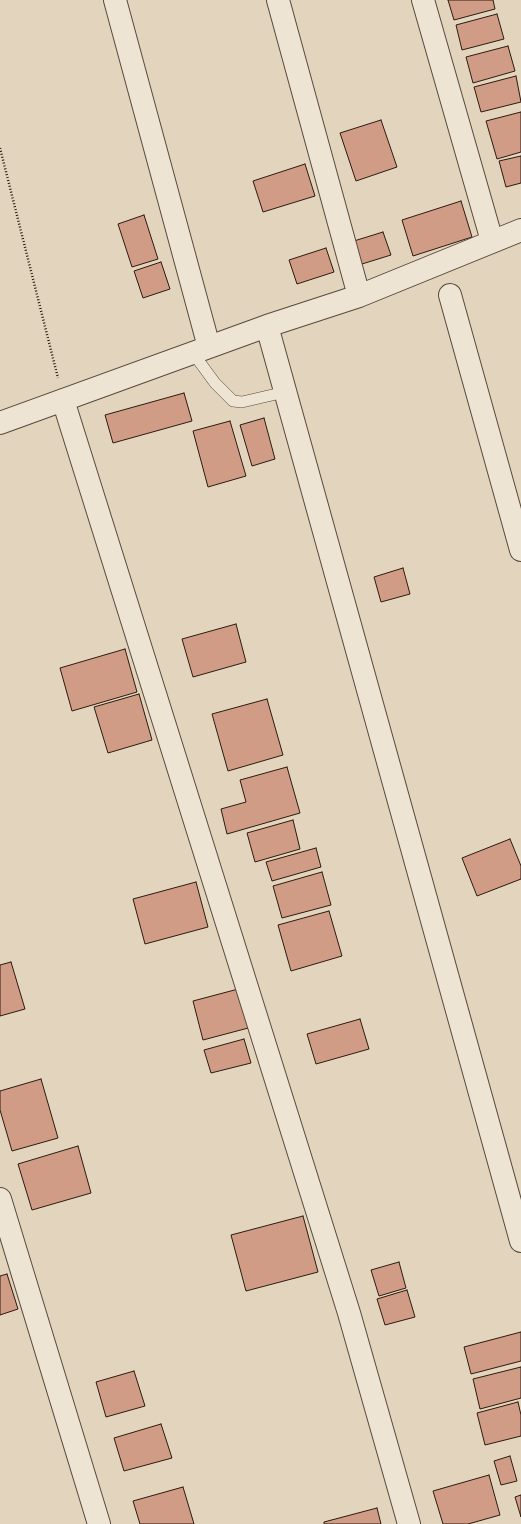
<!DOCTYPE html>
<style>
body{margin:0}
canvas{display:block;background:#e3d5bd}
</style>
<canvas width="521" height="1524"></canvas>
<script>
const ctx = document.querySelector('canvas').getContext('2d');
ctx.lineJoin = 'round';
function fillPath(path, color) { ctx.fillStyle = color; ctx.fill(path, 'evenodd'); }
const toPath = rows => new Path2D(rows.map(r => 'M' + r).join(''));
function trace(path, color, width, dash) { ctx.strokeStyle = color; ctx.lineWidth = width; ctx.lineCap = dash ? 'butt' : 'round'; ctx.setLineDash(dash || []); ctx.stroke(path); }
const building = toPath([
 [448,0,493,0,495,9,454,20,448,0],
 [497,14,504,39,462,50,456,25,497,14],
 [508,46,515,71,473,83,466,57,508,46],
 [516,76,521,102,481,112,474,87,516,76],
 [521,112,521,152,497,159,486,121,521,112],
 [381,120,397,167,356,181,340,133,381,120],
 [521,156,521,183,506,187,499,161,521,156],
 [305,164,315,196,263,212,253,181,305,164],
 [461,201,472,237,413,256,402,220,461,201],
 [144,215,158,259,132,267,118,224,144,215],
 [383,232,391,255,362,264,354,241,383,232],
 [326,248,334,272,297,284,289,260,326,248],
 [161,262,170,289,143,298,134,271,161,262],
 [184,393,192,421,113,443,105,415,184,393],
 [264,418,275,459,252,466,240,425,264,418],
 [230,421,246,476,208,487,193,431,230,421],
 [403,568,410,594,381,602,374,577,403,568],
 [236,624,246,662,193,677,182,639,236,624],
 [125,649,137,692,72,711,60,668,125,649],
 [139,694,152,740,108,753,94,707,139,694],
 [267,699,283,755,228,771,212,714,267,699],
 [287,767,300,813,227,834,221,809,246,802,240,780,287,767],
 [293,820,300,849,255,862,247,833,293,820],
 [510,839,521,866,521,879,477,896,462,858,510,839],
 [316,848,321,867,272,881,266,862,316,848],
 [322,872,331,905,282,918,273,886,322,872],
 [196,882,208,927,145,944,133,899,196,882],
 [329,911,342,956,291,971,278,925,329,911],
 [11,962,25,1009,0,1016,0,965,11,962],
 [242,988,252,1027,203,1040,193,1001,242,988],
 [360,1019,369,1049,316,1064,307,1034,360,1019],
 [244,1039,251,1063,211,1073,204,1050,244,1039],
 [41,1079,58,1138,12,1151,0,1110,0,1091,41,1079],
 [78,1146,91,1193,32,1210,18,1164,78,1146],
 [303,1216,318,1272,246,1291,231,1235,303,1216],
 [399,1262,406,1288,379,1296,371,1270,399,1262],
 [7,1274,18,1309,0,1315,0,1276,7,1274],
 [407,1290,415,1317,385,1325,377,1299,407,1290],
 [521,1332,521,1361,471,1374,464,1347,521,1332],
 [521,1367,521,1398,480,1409,473,1379,521,1367],
 [134,1371,145,1406,106,1417,96,1382,134,1371],
 [518,1402,521,1415,521,1436,485,1445,477,1413,518,1402],
 [161,1424,172,1458,124,1471,114,1438,161,1424],
 [510,1456,517,1481,501,1485,494,1461,510,1456],
 [489,1475,500,1515,468,1524,443,1524,433,1491,489,1475],
 [183,1487,194,1524,140,1524,133,1501,183,1487],
 [521,1495,521,1517,515,1497,521,1495],
 [377,1508,381,1524,324,1524,324,1522,377,1508]
]);
fillPath(building, '#d19c86');
trace(building, '#2b1a10', 1);
const lane = toPath([
 [193,353,215,383,233,401,242,402,285,392]
]);
const street = toPath([
 [115,0,209,347],
 [278,0,359,296],
 [423,0,492,241],
 [450,295,521,550],
 [267,326,521,1241],
 [63,400,349,1313,409,1524],
 [0,423,267,326,359,296,521,230],
 [0,1199,99,1524]
]);
trace(lane, '#59493b', 12);
trace(street, '#59493b', 24);
trace(toPath([
 [0,148,58,378]
]), '#2b1a10', 2.5, [1, 2]);
trace(lane, '#ede4d4', 11);
trace(street, '#ede4d4', 22);
</script>
